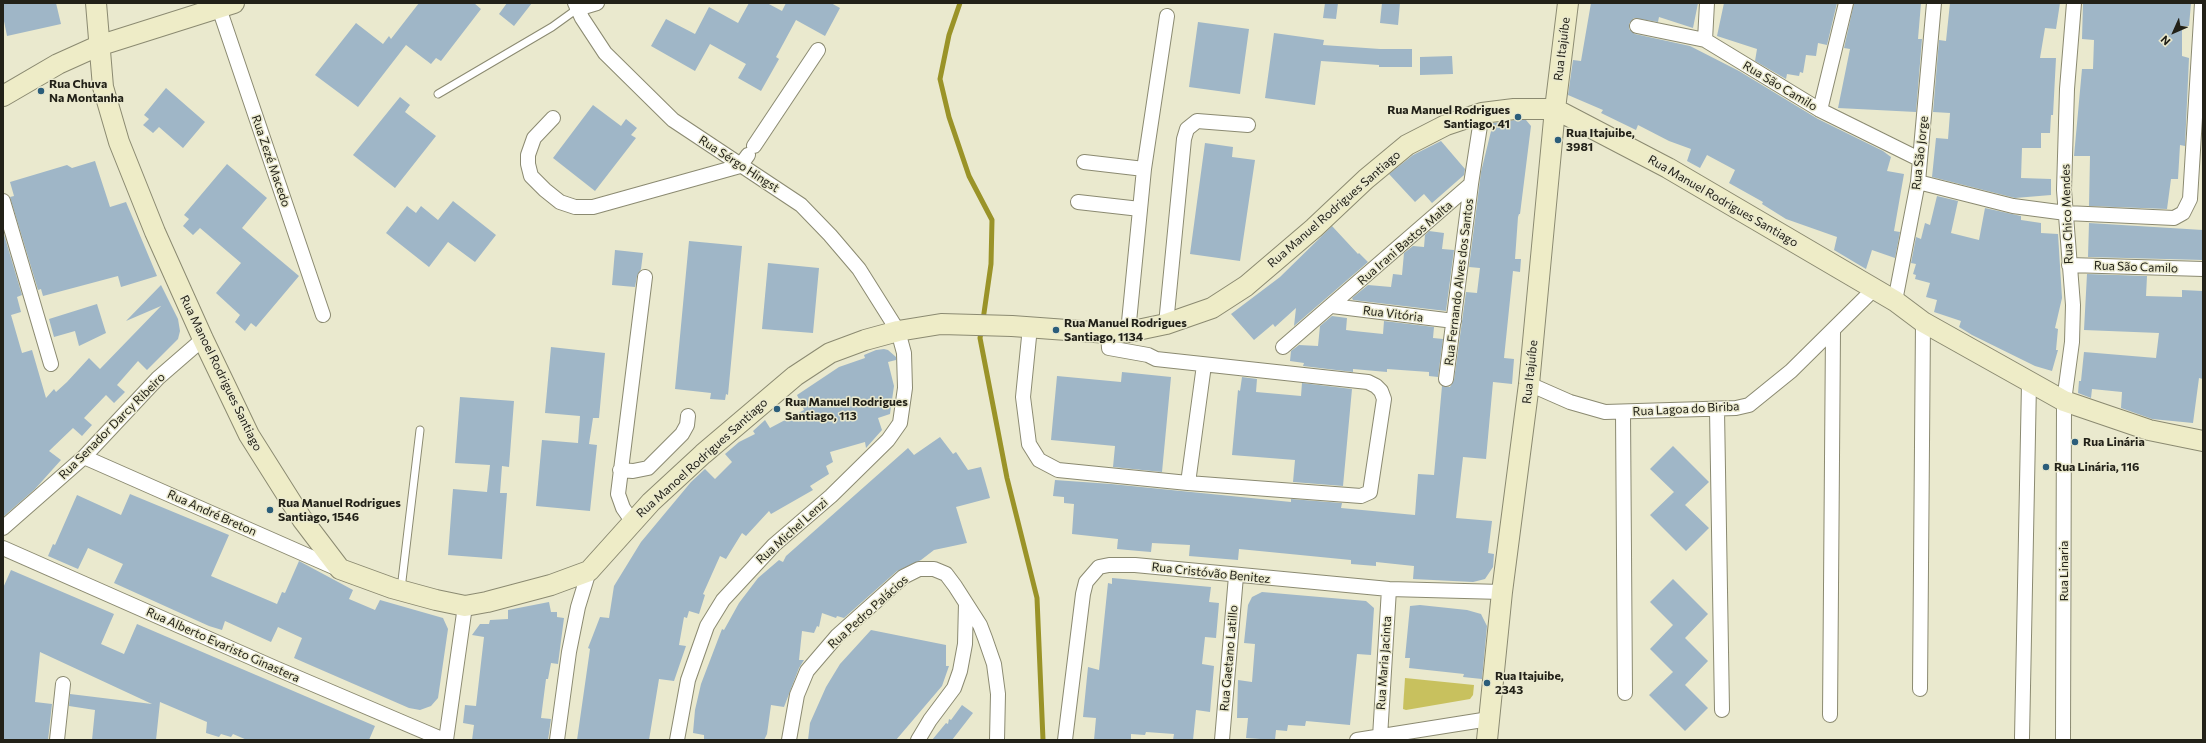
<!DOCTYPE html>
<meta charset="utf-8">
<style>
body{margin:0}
#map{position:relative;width:2206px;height:743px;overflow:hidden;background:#eae9ce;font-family:Commissioner,sans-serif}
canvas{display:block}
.frame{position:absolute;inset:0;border:4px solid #222118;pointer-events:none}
.north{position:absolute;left:2154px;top:12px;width:40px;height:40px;-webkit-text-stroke:3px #eae9ce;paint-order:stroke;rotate:225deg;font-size:11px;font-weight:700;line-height:16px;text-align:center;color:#222118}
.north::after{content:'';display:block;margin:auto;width:14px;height:18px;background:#222118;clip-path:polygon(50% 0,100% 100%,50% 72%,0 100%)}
</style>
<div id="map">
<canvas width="2206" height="743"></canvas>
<div class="frame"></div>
<div class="north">N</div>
</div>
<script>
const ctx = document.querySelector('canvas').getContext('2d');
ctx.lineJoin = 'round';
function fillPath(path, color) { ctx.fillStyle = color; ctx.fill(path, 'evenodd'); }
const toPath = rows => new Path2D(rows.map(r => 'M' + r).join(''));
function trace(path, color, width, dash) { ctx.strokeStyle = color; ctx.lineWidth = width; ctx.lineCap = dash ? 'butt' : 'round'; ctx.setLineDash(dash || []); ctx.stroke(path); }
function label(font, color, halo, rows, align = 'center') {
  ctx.font = font + ' Commissioner,sans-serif'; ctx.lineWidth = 3; ctx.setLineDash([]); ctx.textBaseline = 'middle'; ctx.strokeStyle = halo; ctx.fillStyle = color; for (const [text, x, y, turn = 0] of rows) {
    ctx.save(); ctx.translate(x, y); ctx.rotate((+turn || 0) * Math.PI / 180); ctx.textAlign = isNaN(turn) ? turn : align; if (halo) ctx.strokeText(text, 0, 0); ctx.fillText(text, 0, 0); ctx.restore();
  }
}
fillPath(toPath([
 [1405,678,1474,685,1473,695,1470,699,1406,710,1403,709]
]), '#c8c15e');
trace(toPath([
 [960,3,949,35,940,79,949,117,969,176,992,220,991,264,983,320],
 [982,328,980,338,1007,478,1037,598,1043,740]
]), '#9a9328', 5);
fillPath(toPath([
 [3,3,56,3,61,24,7,36,3,16],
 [419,3,474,3,481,9,441,61,436,58,431,64,406,45,358,107,315,75,356,23,383,44,389,36,391,39],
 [507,3,532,3,514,26,499,14],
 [749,3,767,3,782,11,786,3,831,3,840,8,825,36,796,20,776,57,779,59,761,91,738,78,746,64,710,44,695,71,651,46,666,19,695,34,709,7,738,23],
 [1325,3,1338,3,1336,19,1323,18],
 [1382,3,1400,3,1398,25,1380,23],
 [1591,3,1698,3,1693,28,1659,17,1658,22,1634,18,1629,24,1629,29,1635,34,1690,46,1739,71,1818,119,1883,151,1891,157,1887,171,1904,174,1894,231,1900,232,1895,258,1872,250,1866,269,1834,250,1837,237,1786,219,1762,204,1763,202,1729,183,1735,170,1707,155,1700,168,1687,161,1691,149,1669,141,1638,125,1636,130,1601,113,1603,110,1568,95,1573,60,1581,61],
 [1724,3,1837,3,1827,45,1818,43,1816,56,1806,55,1803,73,1800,72,1799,76,1787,74,1786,79,1755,61,1757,49,1717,36],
 [1854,3,1921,3,1918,39,1922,39,1916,112,1838,108,1850,49,1844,48],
 [1950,3,2060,3,2056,29,2045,28,2040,58,2056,58,2053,115,2051,115,2050,133,2041,133,2041,148,2022,148,2021,178,2051,179,2051,195,2015,198,1932,177,1936,138,1948,139,1950,113,1933,112,1939,40,1946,41],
 [2083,3,2191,3,2189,26,2182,26,2182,56,2189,58,2185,146,2180,145,2178,179,2171,179,2167,209,2089,206,2090,156,2074,156,2082,69,2093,69,2094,40,2082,39],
 [1198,22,1249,29,1240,94,1189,87],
 [1274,33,1324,40,1323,45,1380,49,1412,49,1412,67,1379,67,1379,65,1321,61,1315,105,1265,98],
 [1452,56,1453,74,1420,75,1420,57],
 [166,88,205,122,183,148,159,127,153,133,143,125,149,119,144,115],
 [400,97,410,105,405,112,436,136,395,188,353,155],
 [593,105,621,126,626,119,637,128,631,135,636,138,595,191,553,158],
 [1515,120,1526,120,1531,126,1520,214,1519,214,1518,217,1515,259,1521,259,1520,272,1513,271,1504,358,1514,359,1512,384,1493,382,1486,459,1463,457,1456,518,1492,521,1488,553,1494,554,1493,567,1485,579,1473,582,1413,579,1414,566,1376,562,1376,566,1351,564,1351,560,1239,549,1238,560,1189,556,1190,545,1152,543,1151,552,1139,551,1117,549,1118,539,1072,534,1074,504,1064,503,1064,497,1053,496,1055,480,1111,484,1291,502,1291,499,1342,503,1341,508,1415,515,1418,474,1434,475,1442,386,1450,387,1454,380,1466,292,1477,293,1480,268,1469,267,1481,172,1493,123],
 [1441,141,1465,169,1464,175,1432,203,1424,194,1415,202,1389,174,1413,155],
 [1205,143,1233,147,1232,157,1255,160,1240,261,1190,254],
 [95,161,110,207,126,202,157,276,121,287,118,276,43,296,41,289,38,290,10,197,14,196,10,182,67,165,72,168],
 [227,164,267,198,242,228,299,276,256,327,251,323,245,331,235,322,240,315,216,293,241,263,200,228,193,235,183,226,189,219,184,215],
 [1937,196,1958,201,1951,233,1979,240,1985,208,2021,216,2021,220,2041,223,2041,233,2058,234,2062,298,2055,328,2058,329,2056,350,2058,350,2052,371,2035,366,1972,335,1959,327,1961,321,1934,312,1937,300,1926,297,1930,283,1915,279,1916,275,1913,274,1916,264,1911,263,1916,237,1921,239,1925,223,1930,225],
 [453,201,496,235,475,262,448,242,429,267,386,233,407,206,416,213,421,206,438,220],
 [2089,223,2203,230,2203,260,2088,257],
 [1332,226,1358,254,1359,253,1368,262,1294,326,1296,308,1275,327,1273,324,1254,340,1231,314,1280,277],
 [3,231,22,295,17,297,21,312,11,315,22,353,32,350,46,398,54,389,56,392,67,382,89,358,100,369,161,306,126,321,161,285,178,319,180,331,178,339,147,370,138,361,117,385,125,392,114,403,106,395,84,418,92,425,82,436,73,428,49,451,61,460,35,489,3,517],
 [1429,231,1444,233,1442,249,1454,250,1446,311,1353,300,1352,298,1368,285,1391,287,1393,274,1402,275,1404,253,1413,246,1424,247,1425,235],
 [689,241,742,246,728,395,726,394,725,400,710,399,711,393,675,389],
 [615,250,643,253,641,269,637,276,635,287,612,285],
 [768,263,819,268,813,333,762,329],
 [2087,274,2147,276,2146,296,2182,297,2182,290,2203,291,2203,379,2199,378,2193,423,2152,419,2121,408,2122,392,2092,389,2091,398,2078,393,2079,381,2081,381,2084,352,2156,358,2159,333,2084,330],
 [97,304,106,333,79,346,75,331,54,337,49,319],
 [1332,316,1347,318,1346,330,1354,331,1383,334,1384,321,1434,327,1433,338,1443,339,1438,377,1429,376,1429,372,1387,369,1387,372,1353,369,1353,372,1303,366,1304,363,1290,361,1291,351,1299,345,1318,346,1320,326],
 [551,347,605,353,599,418,593,418,589,444,597,445,590,511,536,506,542,440,578,443,580,416,545,413],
 [884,349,888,350,896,357,896,360,888,362,894,386,890,414,878,418,882,430,866,448,865,442,830,452,833,462,826,466,829,474,810,486,813,490,771,514,769,511,746,536,742,533,726,559,720,556,703,594,705,595,699,614,689,611,687,618,684,617,679,645,686,646,674,681,659,679,649,740,577,740,590,649,588,648,600,617,609,618,614,586,641,542,691,482,705,469,715,479,732,462,725,454,739,442,755,434,753,431,765,420,770,428,804,410,797,395,839,367,865,358,864,355,876,350],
 [1122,372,1171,377,1162,472,1113,467,1115,446,1051,440,1057,376,1121,382],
 [1242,377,1257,379,1256,392,1301,396,1302,383,1352,389,1343,486,1293,482,1295,460,1232,455,1238,390,1240,391],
 [460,397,514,401,509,467,502,466,500,493,507,493,502,559,448,555,453,489,487,492,490,465,455,463],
 [940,437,953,454,956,452,968,470,981,467,990,498,956,507,967,543,934,550,921,560,897,571,844,618,837,616,836,618,822,613,819,627,817,626,814,633,802,631,799,660,804,660,799,668,784,707,771,705,767,734,764,740,704,740,704,735,693,733,695,710,701,684,722,629,724,630,739,603,758,578,779,560,783,562,786,556,908,448,914,455],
 [1673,446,1709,482,1685,505,1709,528,1686,551,1650,515,1674,492,1650,469],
 [130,494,229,535,211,576,277,604,282,592,285,593,299,561,353,590,349,599,375,610,380,600,443,618,448,629,438,698,431,706,420,710,409,708,294,658,302,638,278,627,271,642,225,621,222,630,209,626,114,583,123,564,88,548,78,569,48,556,53,544,55,545,77,495,121,515],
 [11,570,114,614,101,644,124,654,137,624,375,726,369,740,247,740,233,734,231,737,221,734,219,737,206,733,207,722,160,702,156,740,92,740,95,710,69,706,70,694,152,704,40,652,35,702,52,704,48,740,3,740,3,588],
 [1112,578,1211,587,1209,602,1219,603,1216,638,1205,637,1202,664,1214,666,1210,712,1196,710,1193,740,1173,740,1174,734,1146,732,1145,735,1131,734,1131,740,1094,740,1096,718,1083,717,1088,667,1099,670,1108,583,1112,584],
 [1673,579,1708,614,1685,638,1708,661,1685,685,1708,708,1685,731,1649,695,1673,672,1650,649,1673,625,1650,602],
 [1262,592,1366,601,1374,608,1371,655,1357,654,1350,725,1306,721,1305,726,1288,725,1287,731,1276,730,1275,740,1246,738,1248,718,1237,718,1238,680,1252,682,1255,644,1244,643,1248,605,1252,597],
 [549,602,551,612,557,612,557,617,564,618,558,664,551,663,548,679,546,679,541,718,551,719,548,740,472,740,474,725,463,723,465,705,476,706,484,637,472,635,480,624,489,624,490,620,508,619,508,610],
 [1420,605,1467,610,1481,614,1487,626,1482,679,1463,677,1464,674,1409,668,1410,658,1405,658,1410,606],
 [871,630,946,645,946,666,949,666,942,686,896,740,808,740,810,723,826,687,840,664],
 [962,705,973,713,952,740,932,740,946,723,948,724,949,719,951,720]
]), '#9fb6c7');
const lane = toPath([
 [438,94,552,27,577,9],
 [401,589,420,430]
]);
const street = toPath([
 [575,3,582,18,605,53,673,120,801,205,830,235,859,269,898,331,904,353,905,388,900,423,888,440,831,496,774,545,723,600,707,626,688,680,677,740],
 [219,8,323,315],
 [577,9,597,3],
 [1637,26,1705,40,1820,110,1919,159],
 [1705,40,1707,3],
 [1820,110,1846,3],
 [553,118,534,138,528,155,528,164,531,176,545,190,560,202,575,207,593,207,740,166,748,155],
 [754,146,818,50],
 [1084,162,1144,169],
 [1918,182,2013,206,2066,213,2174,218,2183,213,2190,199,2202,3],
 [3,201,51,364],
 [1078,202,1140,209],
 [2069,265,2203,269],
 [1895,301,1918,182,1934,3],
 [1332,306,1454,321],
 [1166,324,1184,139,1187,129,1197,121,1248,125],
 [1030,327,1023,397,1029,444,1039,460,1058,470,1188,483,1361,496,1370,492,1384,399,1381,391,1376,386,1368,382,1156,359,1148,355,1109,348,1108,333],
 [1128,332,1144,169,1167,16],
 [1283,347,1471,184,1482,113],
 [1446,379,1471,184],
 [1529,384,1570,402,1605,412,1736,408,1749,405,1791,371,1874,289],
 [1717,410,1722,710],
 [1623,413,1625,693],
 [84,457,338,569],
 [620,470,633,471,648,468,682,434,687,425,688,416],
 [1188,483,1204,365],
 [632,521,623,508,618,494,645,277],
 [3,528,84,457,158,378,203,339],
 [3,548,275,668,444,740],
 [1920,689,1923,322],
 [1830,715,1833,331],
 [1380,737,1389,589],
 [2022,738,2029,383],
 [57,740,63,684],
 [446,740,465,606],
 [557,740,569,652,578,607,589,571],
 [789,740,797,695,807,671,837,636,903,577,919,569,934,569,946,574,955,586,980,625,985,638,994,664,998,694,997,740],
 [918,740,930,720,954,688,960,671,965,644,966,603],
 [1065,740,1083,594,1086,582,1099,567,1109,565,1135,565,1389,589,1502,592],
 [1222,740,1236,576],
 [1357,740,1489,719],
 [2063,740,2064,401,2072,342,2073,305,2064,190,2067,89,2074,3]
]);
const secondary = toPath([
 [96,3,103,87,119,142,155,232,203,339,249,435,302,519,340,569,392,588,436,600,465,606,487,602,551,585,589,571,651,502,703,454,795,376,830,353,865,340,898,331,941,324,1012,326,1108,333,1128,332,1166,324,1212,308,1246,286,1314,228,1366,179,1407,145,1446,125,1482,113,1514,109,1555,109,1668,168,1895,301,1923,322,2064,401,2149,430,2203,441],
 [3,96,58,64,98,46,234,3],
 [1487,740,1502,592,1529,384,1555,109,1568,3]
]);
trace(lane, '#8b8a71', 9);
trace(street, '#8b8a71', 16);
trace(secondary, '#8b8a71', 22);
trace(lane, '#fff', 7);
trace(street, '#fff', 14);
trace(secondary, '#eeecc7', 20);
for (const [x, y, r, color] of [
 [41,91,4,"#2b5d7a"],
 [1518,117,4,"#2b5d7a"],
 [1558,140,4,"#2b5d7a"],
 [1056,330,4,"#2b5d7a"],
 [777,409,4,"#2b5d7a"],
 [2075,442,4,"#2b5d7a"],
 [2046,467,4,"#2b5d7a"],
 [270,510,4,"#2b5d7a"],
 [1487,683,4,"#2b5d7a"]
]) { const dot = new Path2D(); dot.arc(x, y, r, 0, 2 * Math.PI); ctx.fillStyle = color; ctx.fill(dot); trace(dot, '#eae9ce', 1.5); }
label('12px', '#222118', '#eae9ce', [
 ["Rua Itajuíbe",1562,49,-83],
 ["Rua São Camilo",1780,86,31],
 ["Rua São Jorge",1920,153,-84],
 ["Rua Zezé Macedo",271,161,71],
 ["Rua Sérgo Hingst",739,164,33],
 ["Rua Manuel Rodrigues Santiago",1723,201,30],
 ["Rua Manuel Rodrigues Santiago",1334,209,-41],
 ["Rua Chico Mendes",2067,214,-92],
 ["Rua Irani Bastos Malta",1405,243,-41],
 ["Rua São Camilo",2136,267,2],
 ["Rua Fernando Alves dos Santos",1459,282,-83],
 ["Rua Vitória",1393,314,7],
 ["Rua Itajuíbe",1530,372,-84],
 ["Rua Manoel Rodrigues Santiago",221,373,64],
 ["Rua Lagoa do Biriba",1686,409,-3],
 ["Rua Senador Darcy Ribeiro",112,426,-45],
 ["Rua Manoel Rodrigues Santiago",702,458,-42],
 ["Rua André Breton",212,513,24],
 ["Rua Michel Lenzi",792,531,-42],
 ["Rua Linaria",2064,571,-90],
 ["Rua Cristóvão Benitez",1211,573,6],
 ["Rua Pedro Palácios",868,612,-42],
 ["Rua Alberto Evaristo Ginastera",223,645,24],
 ["Rua Gaetano Latillo",1229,658,-85],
 ["Rua Maria Jacinta",1384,663,-86]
]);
label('bold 12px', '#222118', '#eae9ce', [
 ["Rua Chuva",49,84],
 ["Na Montanha",49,98],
 ["Rua Manuel Rodrigues",1510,110,"right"],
 ["Santiago, 41",1510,124,"right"],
 ["Rua Itajuibe,",1566,133],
 ["3981",1566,147],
 ["Rua Manuel Rodrigues",1064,323],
 ["Santiago, 1134",1064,337],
 ["Rua Manuel Rodrigues",785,402],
 ["Santiago, 113",785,416],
 ["Rua Linária",2083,442],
 ["Rua Linária, 116",2054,467],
 ["Rua Manuel Rodrigues",278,503],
 ["Santiago, 1546",278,517],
 ["Rua Itajuibe,",1495,676],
 ["2343",1495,690]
], 'left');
</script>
